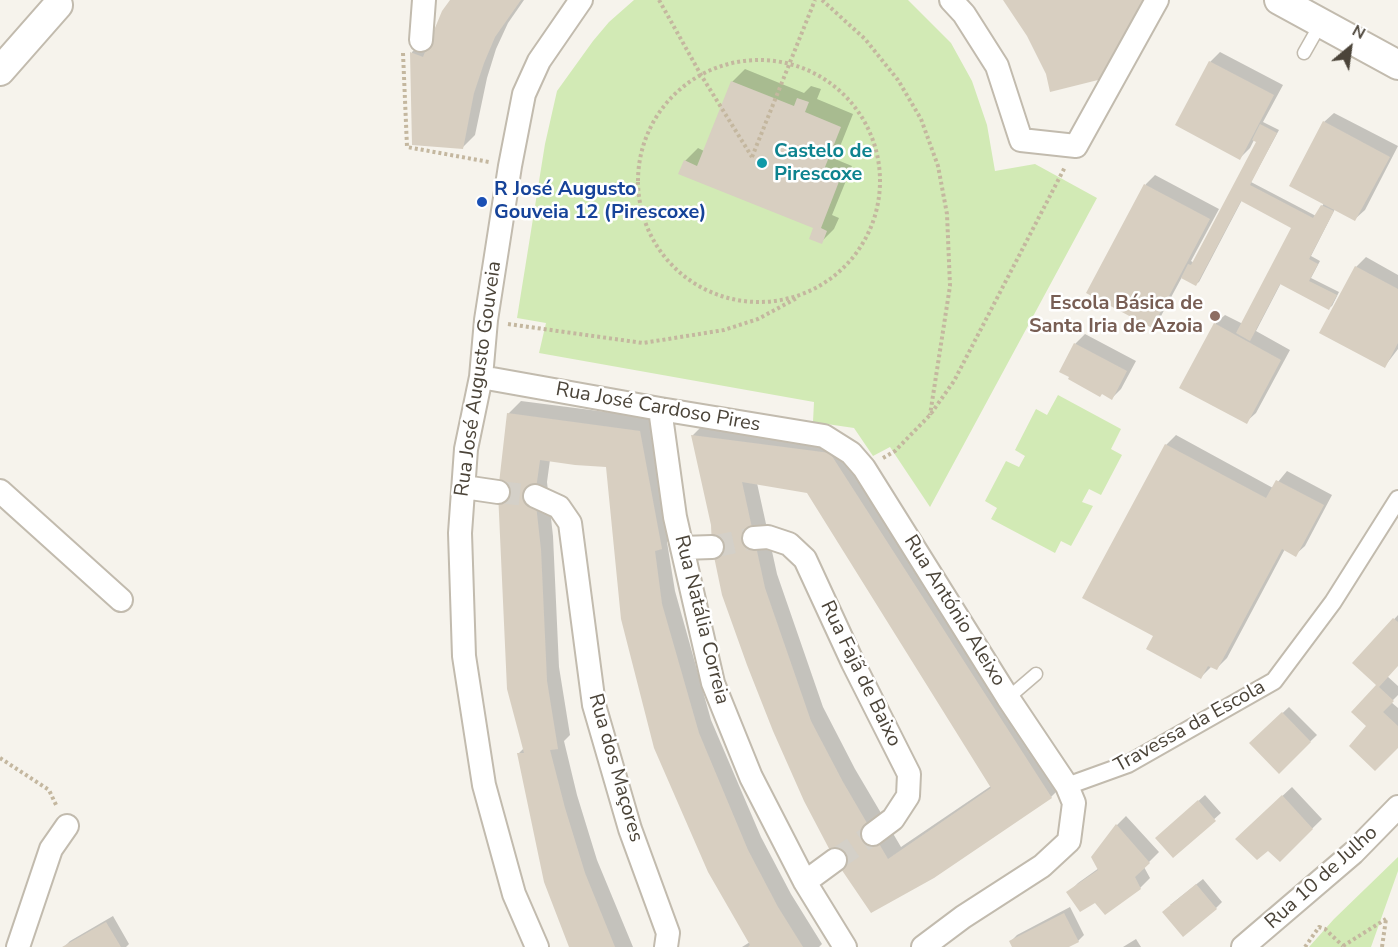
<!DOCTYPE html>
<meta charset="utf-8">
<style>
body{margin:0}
#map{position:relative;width:1398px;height:947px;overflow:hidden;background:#f6f3ec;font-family:"Nunito Sans",sans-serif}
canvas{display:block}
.north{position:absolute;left:1320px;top:18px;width:60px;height:60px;-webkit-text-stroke:4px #fff;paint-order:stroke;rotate:29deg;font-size:16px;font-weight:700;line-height:24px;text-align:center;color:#4b4439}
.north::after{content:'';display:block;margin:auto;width:21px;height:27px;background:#4b4439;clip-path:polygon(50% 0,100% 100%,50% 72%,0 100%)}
</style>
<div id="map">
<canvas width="1398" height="947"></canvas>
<div class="north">N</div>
</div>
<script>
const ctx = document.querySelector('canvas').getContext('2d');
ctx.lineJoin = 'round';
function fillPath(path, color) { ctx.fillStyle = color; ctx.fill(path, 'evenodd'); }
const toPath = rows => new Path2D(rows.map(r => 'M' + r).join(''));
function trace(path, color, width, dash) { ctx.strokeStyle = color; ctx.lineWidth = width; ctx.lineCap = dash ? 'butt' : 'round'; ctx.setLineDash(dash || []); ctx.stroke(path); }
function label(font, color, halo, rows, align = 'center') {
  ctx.font = font + ' "Nunito Sans",sans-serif'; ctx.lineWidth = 5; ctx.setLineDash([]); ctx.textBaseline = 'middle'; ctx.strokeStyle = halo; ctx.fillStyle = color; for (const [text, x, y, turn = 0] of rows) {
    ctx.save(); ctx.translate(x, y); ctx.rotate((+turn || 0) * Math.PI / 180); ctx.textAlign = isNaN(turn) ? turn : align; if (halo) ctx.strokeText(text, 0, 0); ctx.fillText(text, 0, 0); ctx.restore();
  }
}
fillPath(toPath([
 [634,0,908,0,951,43,972,81,987,125,995,171,1035,164,1097,198,930,507,890,447,873,456,854,428,813,422,814,402,539,353,546,323,517,318,545,144,557,91,593,41,609,22],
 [1058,395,1121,429,1111,449,1122,455,1101,495,1089,489,1082,502,1093,506,1071,546,1061,541,1055,553,991,519,997,508,985,501,1006,461,1019,467,1025,456,1015,450,1036,409,1047,415],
 [1398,857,1398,871,1371,947,1309,947,1334,919]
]), '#d2eab5');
fillPath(toPath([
 [451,0,524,0,508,23,496,49,487,78,475,135,462,148,413,144,412,52,424,40,431,42],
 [1220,52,1283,85,1263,122,1279,130,1251,182,1316,216,1324,203,1324,122,1334,113,1398,146,1365,210,1355,219,1335,209,1311,256,1320,261,1311,278,1339,292,1332,306,1329,308,1281,283,1256,331,1290,350,1256,413,1246,422,1215,324,1225,315,1243,324,1293,227,1242,200,1199,282,1196,284,1182,277,1161,316,1151,326,1088,292,1146,184,1155,175,1219,209,1191,261,1194,263,1258,142,1254,140,1250,148,1240,158,1210,62],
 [745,69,804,93,811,86,821,89,817,99,853,114,835,159,852,166,832,215,839,218,834,229,821,242,815,227,685,161,698,148,704,151,732,82],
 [1366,257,1398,275,1398,349,1385,366,1356,267],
 [1085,334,1136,361,1121,389,1112,398,1061,371,1075,344],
 [521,401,653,418,674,535,667,542,675,591,711,720,761,837,791,894,822,944,819,947,742,947,750,942,607,465,550,460,547,482,553,536,559,667,570,735,564,741,577,795,597,860,633,947,570,947,518,754,524,748,508,414],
 [705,423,843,440,1064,784,1051,797,871,911,712,525,692,436],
 [757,483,808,491,991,786,901,847,855,769,823,707,777,574],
 [1176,435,1273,488,1287,471,1332,495,1305,546,1295,555,1285,549,1227,658,1217,668,1211,667,1201,677,1155,635,1166,445],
 [1398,615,1398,664,1387,676,1398,686,1398,695,1391,702,1398,708,1398,746,1368,726,1378,685,1354,663],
 [1289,707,1317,735,1279,772,1251,743],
 [1292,787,1322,819,1280,860,1247,829],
 [1205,795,1221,813,1173,856,1164,832],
 [1126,816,1159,852,1144,867,1150,878,1140,888,1105,913,1095,901,1068,893,1078,883,1099,868,1117,825],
 [1203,879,1222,902,1216,908,1170,905],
 [1070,907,1084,935,1078,941,1066,947,1014,947,1011,941,1017,935],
 [113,916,129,944,126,947,64,947,70,941],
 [1136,939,1141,947,1123,947]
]), '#0003');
fillPath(toPath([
 [450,0,521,0,495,37,484,63,474,93,463,149,412,145,410,52,423,57,442,11],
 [1003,0,1143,0,1102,79,1050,92,1046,74,1027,36],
 [1209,61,1274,95,1240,160,1175,125],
 [731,81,794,106,797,98,809,102,805,112,841,127,823,172,840,179,821,228,827,231,822,244,809,239,813,228,678,174,684,160,697,166],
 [1323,121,1390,157,1355,221,1289,186],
 [1260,124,1277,133,1250,185,1313,218,1321,205,1334,211,1309,259,1318,264,1309,281,1337,295,1329,310,1280,284,1250,341,1236,333,1291,228,1241,201,1196,286,1181,278,1188,264,1191,265,1256,142,1252,140],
 [1144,184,1210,219,1152,328,1086,293],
 [1355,266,1398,289,1398,343,1385,368,1319,333],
 [1214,323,1281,360,1247,424,1179,388],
 [1074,343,1127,371,1112,400,1102,394,1100,397,1068,379,1069,377,1059,372],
 [507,413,640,431,662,549,655,551,662,604,699,733,748,850,778,907,803,947,748,947,750,945,708,872,654,748,621,619,606,467,575,465,540,460,535,496,541,550,547,681,558,749,550,750,565,808,585,873,615,947,569,947,544,882,517,753,524,753,507,689,498,492],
 [691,435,830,453,1052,798,934,878,871,913,835,860,804,801,773,731,747,665,722,595,712,547,711,525],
 [742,482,807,493,991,788,888,859,843,782,811,721,765,588],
 [1165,444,1266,498,1276,480,1324,505,1296,557,1282,549,1217,670,1208,666,1201,679,1146,649,1153,636,1082,598],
 [1393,618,1398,622,1398,666,1379,687,1394,701,1383,712,1398,726,1398,748,1375,771,1349,746,1366,726,1351,712,1376,685,1352,663],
 [1282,712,1311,742,1279,774,1249,743],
 [1282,795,1313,829,1280,862,1268,851,1257,860,1235,839],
 [1198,800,1216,821,1173,858,1155,838],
 [1116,824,1150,863,1135,877,1141,889,1105,915,1095,903,1080,912,1066,892,1098,870,1091,857],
 [1196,884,1217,909,1183,937,1162,912],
 [1064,913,1079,942,1069,947,1012,947,1009,941],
 [106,922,121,947,62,947]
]), '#d8cfc1');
trace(toPath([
 [498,492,535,496],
 [712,547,754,538],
 [835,860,873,834]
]), '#d4d0c8', 22, [22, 11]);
const service = toPath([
 [1304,53,1321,23],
 [1008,698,1036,674]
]);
const pedestrian = toPath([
 [1067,786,1128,764,1274,681,1333,602,1398,499]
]);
const minor = toPath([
 [951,0,964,14,997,66,1021,140,1076,146,1157,0],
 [421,40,424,0],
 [481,377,660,409,824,436,851,453,864,468,1008,698,1067,786,1074,803,1069,841,1042,866,963,917,923,947],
 [660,409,675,517,713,683,751,777,805,882,845,947],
 [464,487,498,492],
 [0,491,121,600],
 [535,496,559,507,570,523,594,705,630,829,668,933,666,947],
 [754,538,768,537,789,544,805,559,853,663,909,774,908,796,893,819,873,834],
 [682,548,712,547],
 [805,882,835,860],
 [18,947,51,849,67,826],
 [537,947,514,894,484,785,464,656,460,533,466,449,481,377,486,320,510,166,524,94,539,61,581,0],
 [1243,947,1353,853,1398,807]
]);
const tertiary = toPath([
 [1279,0,1398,65],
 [0,71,58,5]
]);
trace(service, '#c2bbae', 15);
trace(pedestrian, '#c2bbae', 20);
trace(minor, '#c2bbae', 26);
trace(tertiary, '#c2bbae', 32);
trace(toPath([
 [659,0,701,75,752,157],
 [822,0,865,39,898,80,921,119,938,166,947,214,950,286,930,415],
 [403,53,407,147,489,162],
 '638 181a121 121 0 1 1 242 0a121 121 0 1 1-242 0Z',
 [752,157,815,0],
 [508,324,643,343,724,330,758,319,797,298],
 [883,458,895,451,930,415,954,381,1065,167],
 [0,758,49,790,57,807],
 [1343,946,1386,919],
 [1305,947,1319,927,1325,929,1343,946],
 [1382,947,1386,919]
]), '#c4b79f', 4, [3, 3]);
trace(service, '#fff', 12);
trace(pedestrian, '#fff', 16);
trace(minor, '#fff', 22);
trace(tertiary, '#fff', 28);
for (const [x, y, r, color] of [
 [762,163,6,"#0f9aa8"],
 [482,202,6,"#1a4fb4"],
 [1215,316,6,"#8d6e63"]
]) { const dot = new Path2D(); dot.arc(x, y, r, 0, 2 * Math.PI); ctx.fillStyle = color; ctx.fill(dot); trace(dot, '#fff', 2); }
label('bold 20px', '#0d838f', '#fff', [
 ["Castelo de",774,152],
 ["Pirescoxe",774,175]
], 'left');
label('bold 20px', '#164399', '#fff', [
 ["R José Augusto",494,190],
 ["Gouveia 12 (Pirescoxe)",494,213]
], 'left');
label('bold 20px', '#785e54', '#fff', [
 ["Escola Básica de",1203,304],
 ["Santa Iria de Azoia",1203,327]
], 'right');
label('20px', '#4b4439', '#fff', [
 ["Rua José Augusto Gouveia",479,379,-82],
 ["Rua José Cardoso Pires",658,408,10],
 ["Rua António Aleixo",954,611,58],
 ["Rua Natália Correia",701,620,76],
 ["Rua Fajã de Baixo",860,674,64],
 ["Travessa da Escola",1190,727,-29],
 ["Rua dos Maçores",615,768,74],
 ["Rua 10 de Julho",1322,878,-42]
]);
</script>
